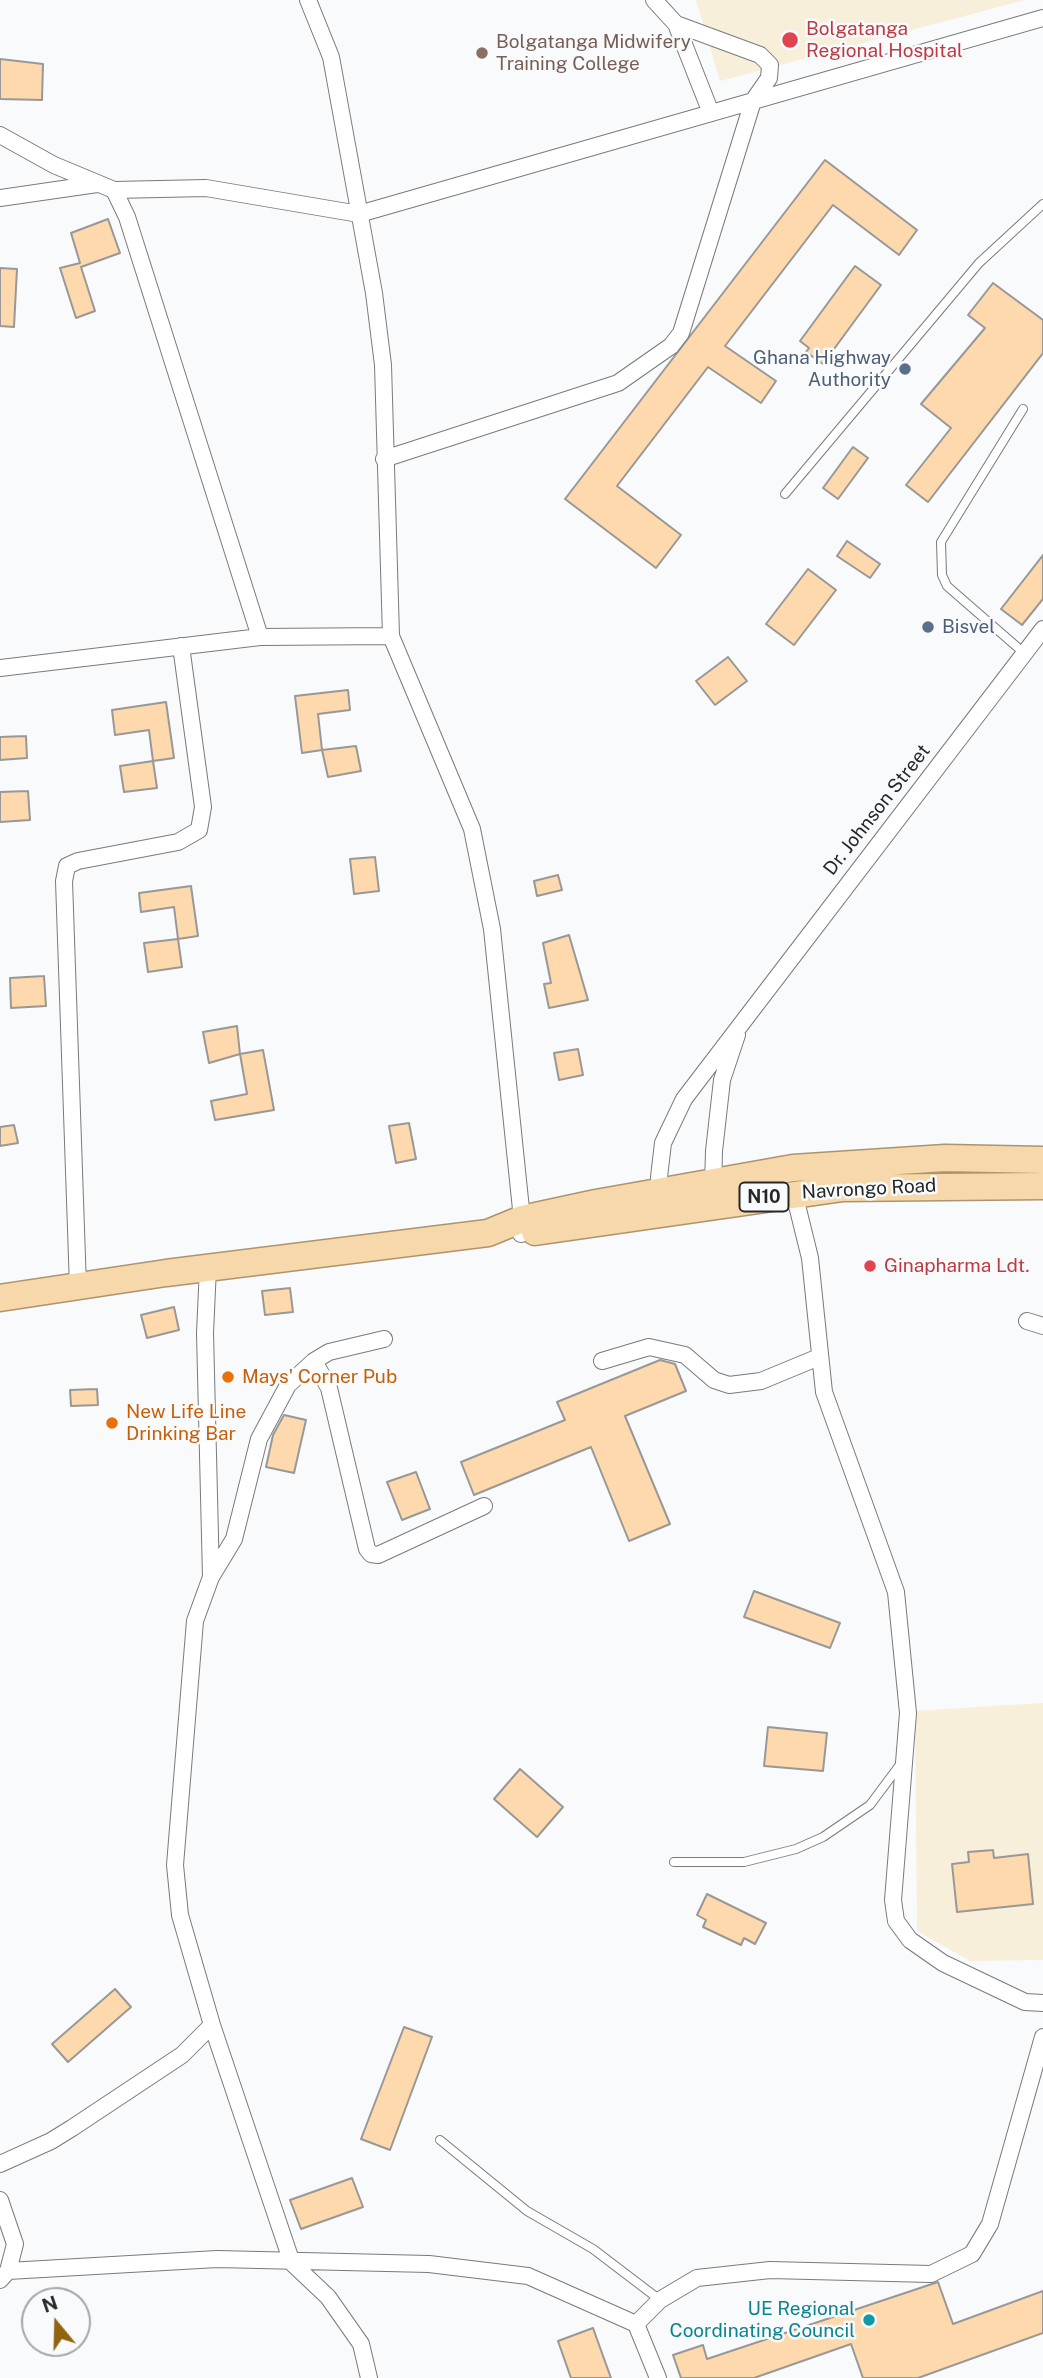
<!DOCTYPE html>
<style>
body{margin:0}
#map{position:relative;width:1043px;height:2378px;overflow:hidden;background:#f8fafc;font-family:"Public Sans",sans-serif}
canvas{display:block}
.north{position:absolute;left:21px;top:2287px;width:70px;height:70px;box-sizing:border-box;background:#f8fafc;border:2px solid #a4a6a7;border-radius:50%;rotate:341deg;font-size:19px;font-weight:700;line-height:28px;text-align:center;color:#262727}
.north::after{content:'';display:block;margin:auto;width:24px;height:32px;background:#926410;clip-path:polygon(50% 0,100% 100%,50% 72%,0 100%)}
</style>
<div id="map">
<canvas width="1043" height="2378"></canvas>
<div class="north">N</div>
</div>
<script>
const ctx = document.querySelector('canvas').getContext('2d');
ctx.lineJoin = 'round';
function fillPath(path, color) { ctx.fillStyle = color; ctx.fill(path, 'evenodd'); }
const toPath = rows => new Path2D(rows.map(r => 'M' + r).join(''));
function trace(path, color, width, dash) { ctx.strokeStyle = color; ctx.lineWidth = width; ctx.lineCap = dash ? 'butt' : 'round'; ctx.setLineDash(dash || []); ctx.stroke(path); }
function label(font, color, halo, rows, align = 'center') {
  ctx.font = font + ' "Public Sans",sans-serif'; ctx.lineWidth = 5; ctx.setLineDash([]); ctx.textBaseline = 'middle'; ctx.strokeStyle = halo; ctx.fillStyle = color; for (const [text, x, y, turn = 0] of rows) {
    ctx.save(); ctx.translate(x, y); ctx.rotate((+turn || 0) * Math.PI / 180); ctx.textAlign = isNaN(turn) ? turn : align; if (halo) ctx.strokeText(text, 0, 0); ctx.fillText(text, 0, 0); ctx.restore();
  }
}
fillPath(toPath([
 [696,0,1025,0,720,81],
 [1043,1703,1043,1960,970,1961,917,1931,915,1711]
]), '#f8efda');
const building = toPath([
 [0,59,43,64,42,100,0,99,0,59],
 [825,160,917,230,899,255,833,205,725,346,776,381,761,403,708,367,617,486,681,535,656,568,565,499,825,160],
 [108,219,120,253,81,267,95,311,76,318,60,268,80,263,71,233,108,219],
 [855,266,881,285,823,364,806,352,809,348,800,341,855,266],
 [0,268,17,269,14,327,0,326,0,268],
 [993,283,1043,320,1043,353,928,502,906,485,951,428,921,404,985,328,968,315,993,283],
 [853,447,868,458,838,499,823,488,853,447],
 [847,541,880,564,870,578,837,556,847,541],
 [1043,555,1043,599,1022,625,1001,609,1043,555],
 [808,569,836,590,794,645,766,624,808,569],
 [728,657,747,681,715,705,696,681,728,657],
 [348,690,350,710,318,714,322,750,302,753,295,696,348,690],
 [166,702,174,758,153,761,149,730,115,735,112,710,166,702],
 [26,736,27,758,0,760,0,737,26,736],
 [356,746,361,771,328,777,322,750,356,746],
 [153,761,157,788,124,792,120,766,153,761],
 [28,791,30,820,0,822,0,792,28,791],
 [375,857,379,891,354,894,350,859,375,857],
 [558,875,562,890,537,896,534,881,558,875],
 [191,886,198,936,178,939,174,907,141,912,139,893,191,886],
 [569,935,588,1000,549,1008,544,984,551,983,543,943,569,935],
 [178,939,182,967,148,972,144,943,178,939],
 [44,976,46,1006,11,1008,10,978,44,976],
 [237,1026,240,1054,209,1063,203,1032,237,1026],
 [578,1049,583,1075,559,1080,554,1053,578,1049],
 [263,1050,274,1110,215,1120,211,1101,247,1094,240,1054,263,1050],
 [409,1123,416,1159,396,1163,389,1126,409,1123],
 [14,1125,18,1143,0,1146,0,1127,14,1125],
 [290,1288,293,1312,265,1315,262,1291,290,1288],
 [174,1307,179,1330,147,1338,141,1315,174,1307],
 [660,1360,675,1364,686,1391,625,1416,670,1524,629,1541,591,1447,474,1495,461,1462,565,1420,557,1402,660,1360],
 [97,1389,98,1405,71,1406,70,1390,97,1389],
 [284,1415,306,1420,294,1473,266,1467,273,1435,284,1415],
 [416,1472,430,1509,402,1520,387,1482,416,1472],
 [754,1591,840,1623,830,1648,744,1617,754,1591],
 [768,1727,827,1733,823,1771,764,1766,768,1727],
 [520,1769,563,1807,537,1837,494,1799,520,1769],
 [993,1850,994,1858,1028,1854,1033,1904,957,1912,952,1864,969,1862,968,1852,993,1850],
 [707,1894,766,1923,755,1944,744,1938,741,1945,703,1927,706,1920,697,1915,707,1894],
 [115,1989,131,2007,68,2062,52,2044,115,1989],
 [404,2027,432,2037,390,2150,361,2139,404,2027],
 [352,2178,363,2207,301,2229,290,2200,352,2178],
 [938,2282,953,2324,1043,2291,1043,2333,918,2378,863,2378,851,2344,754,2378,681,2378,673,2355,703,2345,707,2359,938,2282],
 [593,2328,611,2378,571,2378,558,2341,593,2328]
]);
fillPath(building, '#fed9ad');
trace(building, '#999896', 2);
const service = toPath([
 [1023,409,941,542,942,575,947,586,1024,653],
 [785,494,979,263,1043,204],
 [674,1862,744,1862,796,1849,823,1837,870,1805,902,1762],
 [440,2140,527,2211,593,2249,660,2300]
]);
const minor = toPath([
 [308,0,331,57,374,293,383,365,391,636,472,829,492,929,522,1219,521,1234],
 [676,24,711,113],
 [0,135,54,165,114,190,206,188,359,214,1043,18],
 [114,190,127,217,260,637],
 [0,198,97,184],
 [384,459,618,383,671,346,681,333,753,101,769,78,770,65,760,55,676,24,654,0],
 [0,668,260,637,391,636],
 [713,1188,714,1151,722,1080,737,1035],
 [794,1193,810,1258,824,1392,896,1592,908,1713,893,1900,896,1921,910,1940,943,1963,1025,2002,1043,2003],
 [662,1200,659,1177,663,1143,684,1099,1043,629],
 [208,1267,205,1333,211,1577],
 [78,1287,64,881,67,866,78,861,178,842,199,830,203,807,181,646],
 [1027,1321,1043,1326],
 [314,1361,329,1388,367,1549,371,1554,378,1555,484,1506],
 [602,1361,649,1347,685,1355,714,1380,729,1385,761,1381,819,1357],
 [212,2025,292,2263,328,2297,361,2344,369,2378],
 [0,2164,51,2141,72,2128,182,2055,212,2025,180,1915,175,1865,195,1621,211,1577,234,1539,259,1439,288,1385,314,1361,329,1352,384,1339],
 [0,2200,15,2244,8,2271,0,2280],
 [8,2271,217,2259,429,2264,528,2276,636,2324,658,2378],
 [636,2324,660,2300,697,2278,770,2270,931,2274,972,2254,990,2224,1043,2037]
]);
const trunk = toPath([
 [535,1232,843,1188,1043,1186],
 [0,1298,166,1273,488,1233,522,1219,596,1203,793,1168,945,1158,1043,1160]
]);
trace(service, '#787a7c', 10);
trace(minor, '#787a7c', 18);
trace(trunk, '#ad946e', 29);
trace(service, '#fff', 8);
trace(minor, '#fff', 16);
trace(trunk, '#f7d8aa', 26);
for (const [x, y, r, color] of [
 [790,40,9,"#e0444e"],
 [482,53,7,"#8d6e63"],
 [905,369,7,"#5c6f8a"],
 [928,627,7,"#5c6f8a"],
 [870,1266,7,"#e0444e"],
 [228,1377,7,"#e8710a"],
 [112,1423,7,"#e8710a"],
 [869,2320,7,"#0f9aa8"]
]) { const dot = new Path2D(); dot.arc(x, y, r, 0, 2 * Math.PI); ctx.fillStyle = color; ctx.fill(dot); trace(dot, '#f8fafc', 2.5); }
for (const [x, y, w] of [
 [764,1197,49]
]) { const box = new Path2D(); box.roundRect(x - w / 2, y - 14.5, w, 29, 5); ctx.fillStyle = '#f8fafc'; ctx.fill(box); trace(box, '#262727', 2); }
label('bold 18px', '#262727', null, [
 ["N10",764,1197]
]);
label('19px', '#be3a42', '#f8fafc', [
 ["Bolgatanga",806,29],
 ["Regional Hospital",806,51],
 ["Ginapharma Ldt.",884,1266]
], 'left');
label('19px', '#785e54', '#f8fafc', [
 ["Bolgatanga Midwifery",496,42],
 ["Training College",496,64]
], 'left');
label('19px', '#4e5e75', '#f8fafc', [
 ["Ghana Highway",891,358],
 ["Authority",891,380],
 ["Bisvel",942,627,"left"]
], 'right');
label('19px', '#262727', '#f8fafc', [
 ["Dr. Johnson Street",877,810,-52],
 ["Navrongo Road",869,1189,-3]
]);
label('19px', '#c56008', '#f8fafc', [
 ["Mays' Corner Pub",242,1377],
 ["New Life Line",126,1412],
 ["Drinking Bar",126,1434]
], 'left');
label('19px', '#0d838f', '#f8fafc', [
 ["UE Regional",855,2309],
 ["Coordinating Council",855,2331]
], 'right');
</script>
